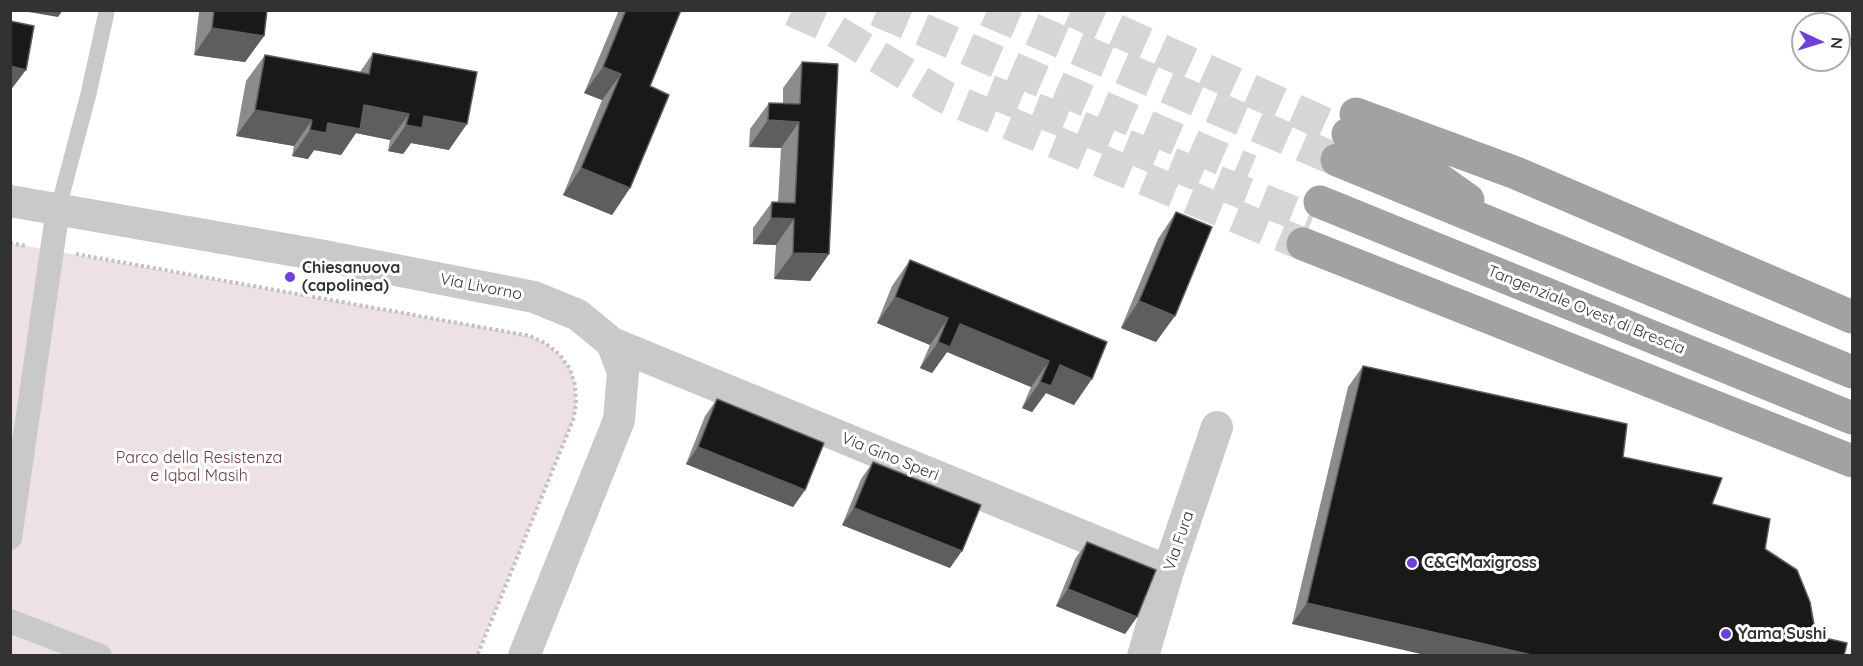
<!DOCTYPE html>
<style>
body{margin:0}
#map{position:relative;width:1863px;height:666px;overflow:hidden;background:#fff;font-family:Quicksand,sans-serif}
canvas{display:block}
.frame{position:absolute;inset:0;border:12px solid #323232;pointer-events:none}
.north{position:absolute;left:1791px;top:12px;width:60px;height:60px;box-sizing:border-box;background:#fff;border:2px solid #adadad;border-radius:50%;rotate:94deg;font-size:16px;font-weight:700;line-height:24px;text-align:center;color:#323232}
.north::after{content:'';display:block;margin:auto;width:21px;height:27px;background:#6c40dc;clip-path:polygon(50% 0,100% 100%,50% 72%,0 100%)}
</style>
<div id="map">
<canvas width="1863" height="666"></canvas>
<div class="frame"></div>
<div class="north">N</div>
</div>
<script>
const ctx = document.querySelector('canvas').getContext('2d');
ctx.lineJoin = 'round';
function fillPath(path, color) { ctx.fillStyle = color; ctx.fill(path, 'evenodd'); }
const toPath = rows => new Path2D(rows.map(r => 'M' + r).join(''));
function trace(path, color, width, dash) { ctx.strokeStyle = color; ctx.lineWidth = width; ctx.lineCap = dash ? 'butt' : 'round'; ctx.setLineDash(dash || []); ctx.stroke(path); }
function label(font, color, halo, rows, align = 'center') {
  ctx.font = font + ' Quicksand,sans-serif'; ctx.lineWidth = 6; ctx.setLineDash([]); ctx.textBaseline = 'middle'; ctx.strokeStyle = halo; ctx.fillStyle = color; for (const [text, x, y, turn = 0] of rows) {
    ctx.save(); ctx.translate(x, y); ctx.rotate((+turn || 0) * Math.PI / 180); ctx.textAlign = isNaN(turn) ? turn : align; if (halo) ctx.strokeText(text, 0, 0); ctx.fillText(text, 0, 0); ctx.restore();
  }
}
fillPath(toPath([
 [10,243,530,336,545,343,560,355,570,369,575,385,576,404,573,420,477,655,11,655]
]), '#ede1e3');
trace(toPath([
 [792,10,823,24,945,97,1303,244],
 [877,10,1250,171],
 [987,10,1337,160],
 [1071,10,1348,134],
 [989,91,1312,220]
]), '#d6d6d6', 33, [33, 16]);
trace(toPath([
 [10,243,27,246],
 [76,254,530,336,545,343,560,355,570,369,575,385,576,404,573,420,477,656]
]), '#c2c2c2', 4, [3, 3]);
trace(toPath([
 [58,209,88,96,107,10]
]), '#c9c9c9', 16);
trace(toPath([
 [10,538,58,209],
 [10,621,100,656]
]), '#c9c9c9', 24);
trace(toPath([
 [10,201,319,255,534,297,578,315,612,343,623,372,619,420,524,656],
 [612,343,1168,571],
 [1143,656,1168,571,1217,427]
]), '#c9c9c9', 32);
trace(toPath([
 [1356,114,1516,173,1852,317],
 [1348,134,1427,171,1468,200],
 [1337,160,1852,372],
 [1320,202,1852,418],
 [1303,244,1852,461]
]), '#a2a2a2', 33);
fillPath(toPath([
 [188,10,267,10,264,36,245,62,194,55,199,12],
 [619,10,681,10,650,86,630,188,612,215,563,195,602,100,584,93],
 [373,53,449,150,411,143,403,154,388,151,390,140,356,133,341,155,314,150,308,159,292,156,294,146,236,136,246,81,265,55,360,72],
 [802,62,829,254,810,281,774,279,776,245,753,244,753,228,772,202,778,202,781,148,749,147,750,129,769,103,783,103,783,88],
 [1176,212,1156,342,1121,328,1158,239],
 [910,260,1107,342,1074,405,1046,393,1032,412,1022,408,1031,387,947,352,932,373,920,368,930,345,877,323,892,286],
 [1363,366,1623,457,1712,504,1765,549,1816,636,1292,624,1348,387],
 [717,399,805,490,793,507,686,464,705,416],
 [873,462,950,568,842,525,861,479],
 [1087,542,1137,617,1125,634,1056,606,1075,559]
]), '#8c8c8c');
fillPath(toPath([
 [17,10,63,10,58,17],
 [188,10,201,10,199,12],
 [212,28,264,36,245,62,194,55],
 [10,66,26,70,10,91],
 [603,67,621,74,602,100,584,93],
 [364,105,409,114,390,140,356,133,341,155,314,150,308,159,292,156,310,130,328,123],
 [255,110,312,120,294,146,236,136],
 [424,116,467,124,449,150,411,143,403,154,388,151,406,125],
 [768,120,799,122,781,148,749,147],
 [581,168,630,188,612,215,563,195],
 [771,218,794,219,776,245,753,244],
 [793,253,829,254,810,281,774,279],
 [895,297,948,318,930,345,877,323],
 [1139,301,1175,316,1156,342,1121,328],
 [960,324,1049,361,1031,387,947,352,932,373,920,368,938,342],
 [1060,365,1092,379,1074,405,1046,393,1032,412,1022,408,1040,382],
 [698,447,805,490,793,507,686,464],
 [854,508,962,551,950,568,842,525],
 [1068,589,1137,617,1125,634,1056,606],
 [1307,603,1536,656,1429,656,1292,624]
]), '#5e5e5e');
const building = toPath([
 [214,10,267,10,264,36,212,28,214,10],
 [626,10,681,10,650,86,669,95,630,188,581,168,621,74,603,67,626,10],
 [10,21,34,26,26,70,10,66,10,21],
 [373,53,477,72,467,124,424,116,422,128,406,125,409,114,364,105,360,129,328,123,326,133,310,130,312,120,255,110,265,55,369,74,373,53],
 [802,62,838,64,829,254,793,253,794,219,771,218,772,202,795,203,799,122,768,120,769,103,800,104,802,62],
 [1176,212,1212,227,1175,316,1139,301,1176,212],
 [910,260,1107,342,1092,379,1060,365,1051,386,1040,382,1049,361,960,324,950,347,938,342,948,318,895,297,910,260],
 [1363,366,1627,424,1623,457,1722,478,1712,504,1770,519,1765,549,1797,570,1810,602,1816,636,1847,643,1844,656,1536,656,1307,603,1363,366],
 [717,399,824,443,805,490,698,447,717,399],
 [873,462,981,505,962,551,854,508,873,462],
 [1087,542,1156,570,1137,617,1068,589,1087,542]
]);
fillPath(building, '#191919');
trace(building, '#5e5e5e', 1.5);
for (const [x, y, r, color] of [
 [290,277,6,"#6c40dc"],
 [1412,563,6,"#6c40dc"],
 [1726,634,6,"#6c40dc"]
]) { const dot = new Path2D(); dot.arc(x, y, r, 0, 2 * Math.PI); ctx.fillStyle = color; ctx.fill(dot); trace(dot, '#fff', 2); }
label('bold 16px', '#323232', '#fff', [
 ["Chiesanuova",302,268],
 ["(capolinea)",302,286],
 ["C&C Maxigross",1424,563],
 ["Yama Sushi",1738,634]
], 'left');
label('16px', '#323232', '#fff', [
 ["Via Livorno",481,287,11],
 ["Tangenziale Ovest di Brescia",1586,310,22],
 ["Via Gino Speri",890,457,22],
 ["Via Fura",1179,541,-71]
]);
label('16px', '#6c4145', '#fff', [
 ["Parco della Resistenza",199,458],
 ["e Iqbal Masih",199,476]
]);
</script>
